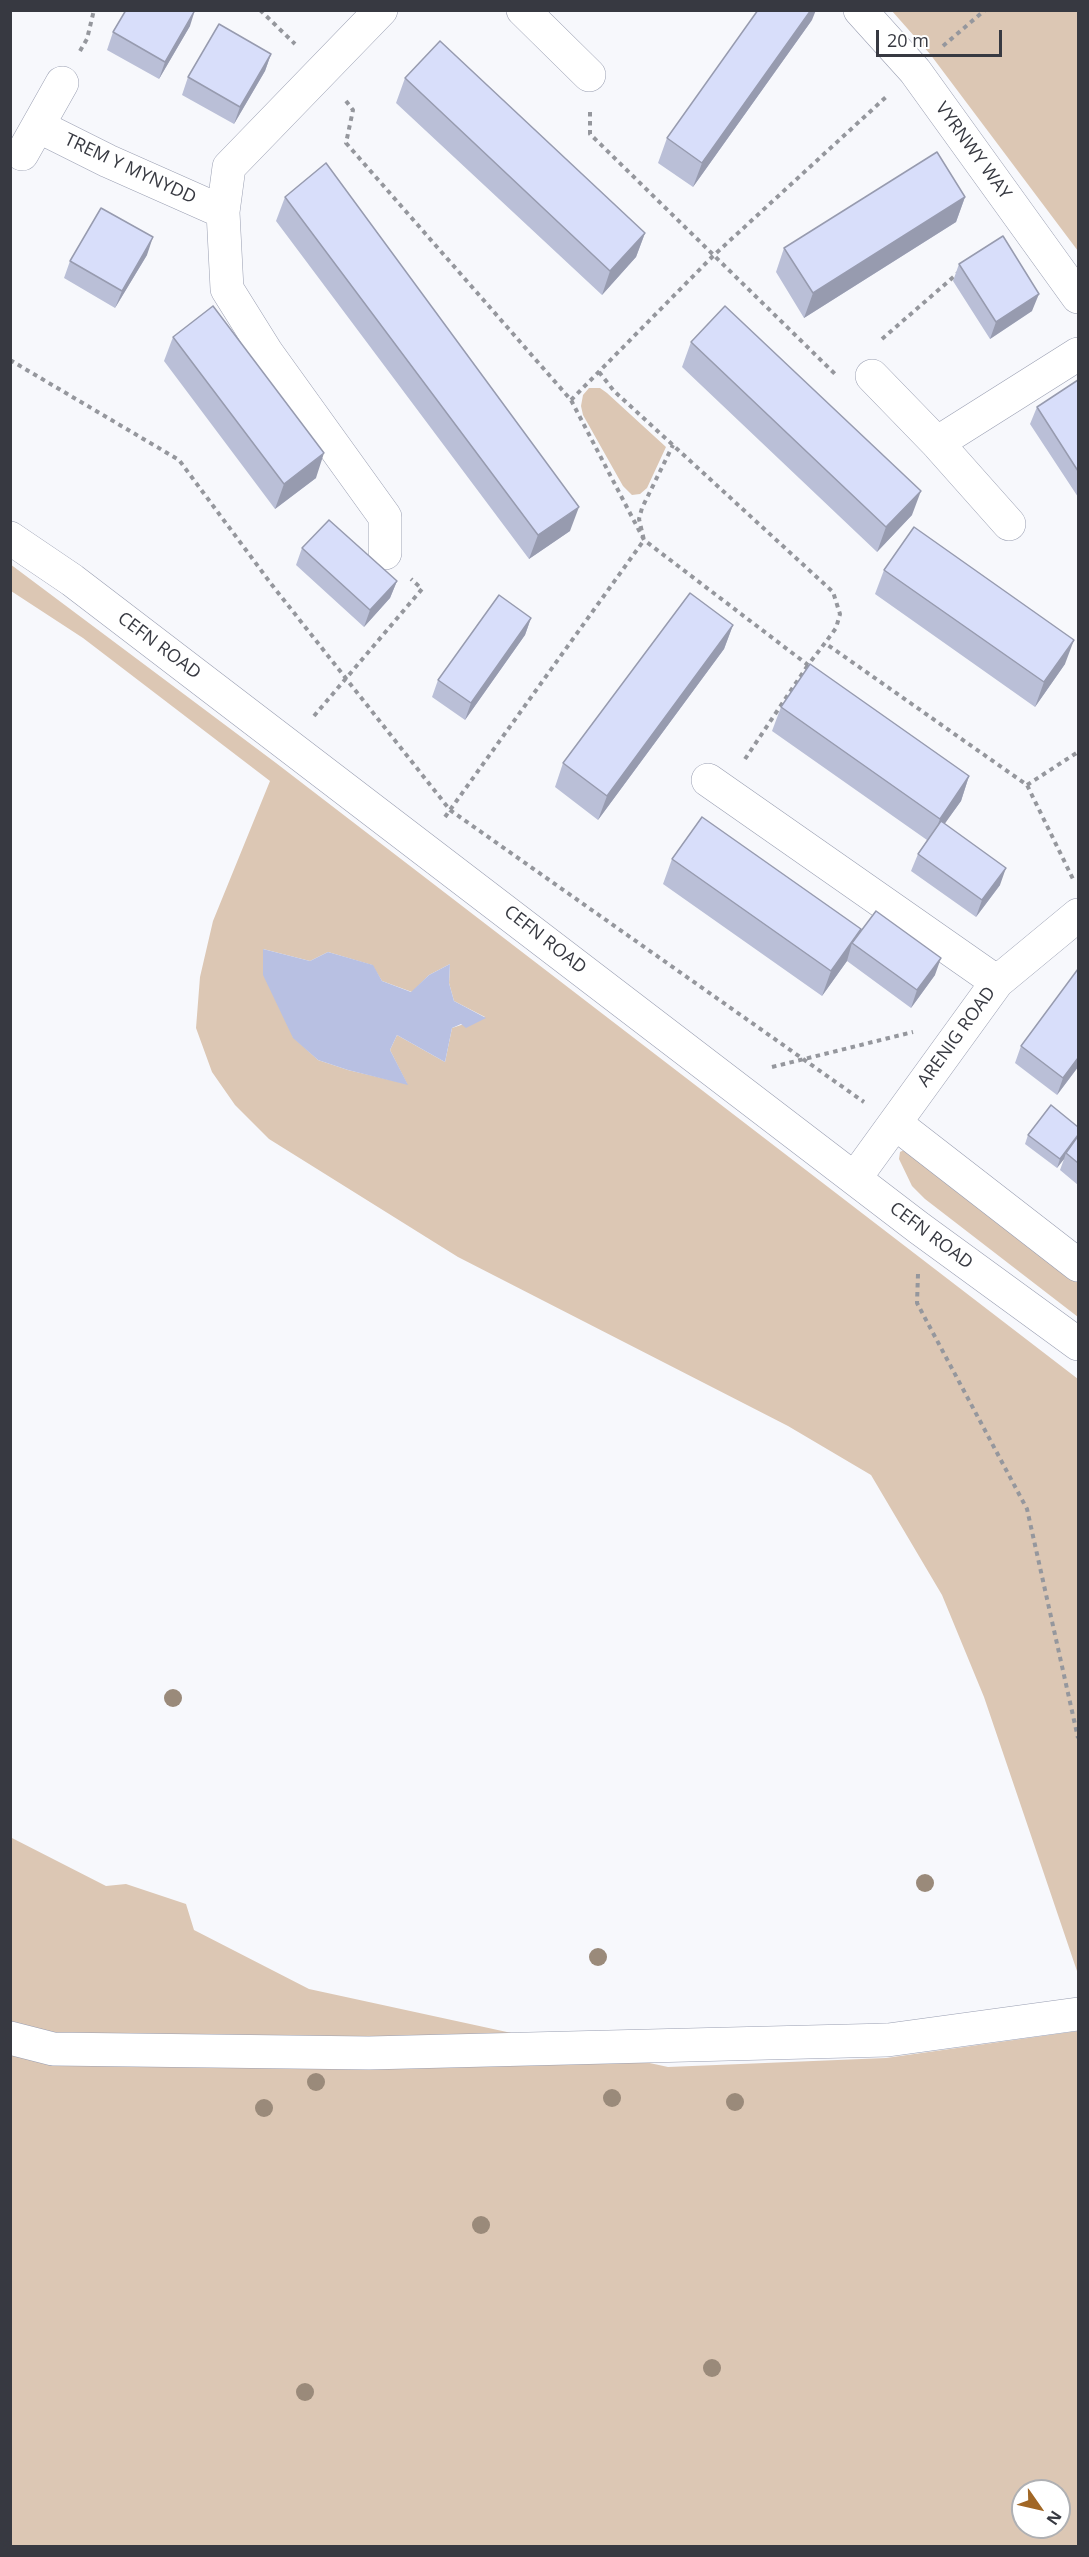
<!DOCTYPE html>
<style>
body{margin:0}
#map{position:relative;width:1089px;height:2557px;overflow:hidden;background:#f7f8fc;font-family:"Open Sans",sans-serif}
canvas{display:block}
.frame{position:absolute;inset:0;border:12px solid #373941;pointer-events:none}
.north{position:absolute;left:1011px;top:2479px;width:60px;height:60px;box-sizing:border-box;background:#fff;border:2px solid #afb0b3;border-radius:50%;rotate:124deg;font-size:16px;font-weight:700;line-height:24px;text-align:center;color:#373941}
.north::after{content:'';display:block;margin:auto;width:21px;height:27px;background:#a16726;clip-path:polygon(50% 0,100% 100%,50% 72%,0 100%)}
.scale{position:absolute;left:876px;top:30px;width:126px;height:27px;box-sizing:border-box;border:3px solid #373941;border-top:0;padding-left:8px;font-size:18px;line-height:21px;white-space:nowrap;color:#373941;-webkit-text-stroke:4px #fff;paint-order:stroke}
</style>
<div id="map">
<canvas width="1089" height="2557"></canvas>
<div class="frame"></div>
<div class="north">N</div>
<div class="scale">20 m</div>
</div>
<script>
const ctx = document.querySelector('canvas').getContext('2d');
ctx.lineJoin = 'round';
function fillPath(path, color) { ctx.fillStyle = color; ctx.fill(path, 'evenodd'); }
const toPath = rows => new Path2D(rows.map(r => 'M' + r).join(''));
function trace(path, color, width, dash) { ctx.strokeStyle = color; ctx.lineWidth = width; ctx.lineCap = dash ? 'butt' : 'round'; ctx.setLineDash(dash || []); ctx.stroke(path); }
function label(font, color, halo, rows, align = 'center') {
  ctx.font = font + ' "Open Sans",sans-serif'; ctx.lineWidth = 4.5; ctx.setLineDash([]); ctx.textBaseline = 'middle'; ctx.strokeStyle = halo; ctx.fillStyle = color; for (const [text, x, y, turn = 0] of rows) {
    ctx.save(); ctx.translate(x, y); ctx.rotate((+turn || 0) * Math.PI / 180); ctx.textAlign = isNaN(turn) ? turn : align; if (halo) ctx.strokeText(text, 0, 0); ctx.fillText(text, 0, 0); ctx.restore();
  }
}
fillPath(toPath([
 [892,11,1078,11,1078,251,930,54],
 [589,388,600,388,607,393,666,447,647,488,640,494,632,495,623,486,583,415,581,406,583,395],
 [10,564,276,763,1078,1379,1078,1974,984,1697,942,1595,871,1475,788,1426,458,1257,269,1139,235,1105,212,1072,196,1028,200,977,213,921,270,781,83,638,11,591],
 [263,949,310,961,328,952,372,965,382,981,412,992,429,975,450,964,449,983,454,1001,485,1017,452,1028,445,1062,397,1035,390,1050,407,1084,348,1070,318,1060,293,1037],
 [904,1150,1078,1273,1078,1317,925,1199,912,1186,899,1159,900,1152],
 [10,1837,106,1886,126,1884,186,1904,194,1930,309,1989,668,2067,886,2058,1078,2031,1078,2546,11,2546],
 [1023,2491,1059,2491,1059,2527,1023,2527]
]), '#dcc7b4');
fillPath(toPath([
 [263,949,310,961,328,952,373,965,382,981,411,992,429,975,450,964,449,983,454,1001,486,1018,466,1028,461,1024,452,1028,445,1062,397,1035,390,1050,408,1085,348,1070,318,1060,293,1038,263,975]
]), '#b8c0e2');
const minor = toPath([
 [381,10,229,167,223,212,227,289,267,353,385,517,385,553],
 [523,10,589,75],
 [860,10,915,71,1078,297],
 [38,126,108,161,223,212],
 [22,154,62,83],
 [872,376,937,443,1009,524],
 [937,443,1078,354],
 [10,538,72,580,919,1228,1078,1344],
 [708,780,997,982],
 [895,1123,1078,1265],
 [855,1178,997,982,1078,915],
 [10,2038,53,2049,369,2053,888,2040,1078,2014]
]);
trace(minor, '#999eb1', 34);
trace(toPath([
 [260,10,295,44],
 [943,46,985,10],
 [80,51,87,39,94,10],
 [346,101,353,110,346,143,571,400,644,540,808,665,825,643,1027,785,1073,879],
 [590,112,590,134,835,374],
 [882,339,958,273],
 [10,360,179,460,272,585,450,810,864,1102],
 [599,372,614,391,833,592,840,614,836,628,825,643],
 [571,400,713,256,886,97],
 [314,716,422,589,411,579],
 [745,759,808,665],
 [1027,785,1078,752],
 [445,817,644,540,639,519,642,508,673,445],
 [772,1067,913,1032],
 [918,1274,917,1303,1027,1509,1078,1738]
]), '#95979d', 4, [4.5, 4.5]);
trace(minor, '#fff', 33);
ctx.fillStyle = '#9a8a7a';
for (const [x, y] of [
 [173,1698],
 [925,1883],
 [598,1957],
 [316,2082],
 [612,2098],
 [735,2102],
 [264,2108],
 [481,2225],
 [712,2368],
 [305,2392]
]) { ctx.beginPath(); ctx.arc(x, y, 9, 0, 2 * Math.PI); ctx.fill(); }
fillPath(toPath([
 [812,20,693,187,658,163,667,138],
 [190,26,159,79,107,50,113,32],
 [271,54,265,71,234,124,182,95,188,77],
 [405,78,645,233,636,257,602,295,396,103],
 [285,197,570,531,529,559,276,221],
 [965,197,956,222,804,318,776,272,784,248],
 [147,255,115,308,64,278,70,261],
 [959,264,1032,311,990,339,953,281],
 [173,337,316,478,275,509,164,361],
 [691,342,912,515,877,552,682,367],
 [1078,380,1078,497,1030,424,1037,407],
 [302,548,397,581,390,598,364,627,296,565],
 [884,570,1065,664,1035,707,875,594],
 [531,618,525,635,465,720,432,697,438,680],
 [733,625,724,649,598,820,555,787,563,763],
 [781,707,969,776,961,801,944,824,1000,885,976,917,911,871,918,854,927,840,772,731],
 [672,859,861,929,858,935,935,975,911,1008,847,961,822,996,663,884],
 [1078,969,1078,1067,1057,1095,1015,1063,1021,1046],
 [1078,1127,1078,1185,1060,1170,1064,1159,1057,1168,1025,1144,1028,1135]
]), '#babfd7');
fillPath(toPath([
 [195,10,190,26,159,79,165,62],
 [811,10,816,10,812,20,693,187,702,163],
 [271,54,265,71,234,124,240,107],
 [965,197,956,222,804,318,813,293],
 [645,233,636,257,602,295,610,271],
 [153,237,147,255,115,308,122,291],
 [1039,294,1032,311,990,339,996,322],
 [324,453,316,478,275,509,284,484],
 [921,491,912,515,877,552,886,527],
 [579,507,570,531,529,559,538,535],
 [397,581,390,598,364,627,370,610],
 [531,618,525,635,465,720,471,703],
 [733,625,724,649,598,820,607,796],
 [1074,640,1065,664,1035,707,1044,682],
 [969,776,961,801,931,843,940,819],
 [1006,868,1000,885,976,917,982,900],
 [861,929,855,945,852,943,847,961,822,996,831,971],
 [941,958,935,975,911,1008,917,990],
 [1078,1058,1078,1067,1057,1095,1063,1078],
 [1078,1135,1066,1153,1064,1159,1057,1168,1060,1159]
]), '#979baf');
const building = toPath([
 [126,10,195,10,165,62,113,32,126,10],
 [758,10,811,10,702,163,667,138,758,10],
 [219,24,271,54,240,107,188,77,219,24],
 [440,41,645,233,610,271,405,78,440,41],
 [937,152,965,197,813,293,784,248,937,152],
 [326,163,579,507,538,535,285,197,326,163],
 [101,208,153,237,122,291,70,261,101,208],
 [1003,236,1039,294,996,322,959,264,1003,236],
 [213,306,324,453,284,484,173,337,213,306],
 [725,306,921,491,886,527,691,342,725,306],
 [1078,380,1078,471,1037,407,1078,380],
 [329,520,397,581,370,610,302,548,329,520],
 [914,527,1074,640,1044,682,884,570,914,527],
 [690,593,733,625,607,796,563,763,690,593],
 [499,595,531,618,471,703,438,680,499,595],
 [810,664,969,776,940,819,781,707,810,664],
 [702,817,861,929,831,971,672,859,702,817],
 [941,821,1006,868,982,900,918,854,941,821],
 [876,911,941,958,917,990,852,943,876,911],
 [1078,969,1078,1058,1063,1078,1021,1046,1078,969],
 [1051,1105,1078,1127,1078,1135,1060,1159,1028,1135,1051,1105],
 [1078,1136,1078,1163,1066,1153,1078,1136]
]);
fillPath(building, '#d8defa');
trace(building, '#979baf', 1.5);
label('18px', '#373941', '#fff', [
 ["VYRNWY WAY",973,151,54],
 ["TREM Y MYNYDD",130,169,25],
 ["CEFN ROAD",159,646,37],
 ["CEFN ROAD",545,940,38],
 ["ARENIG ROAD",957,1037,-54],
 ["CEFN ROAD",931,1236,37]
]);
</script>
